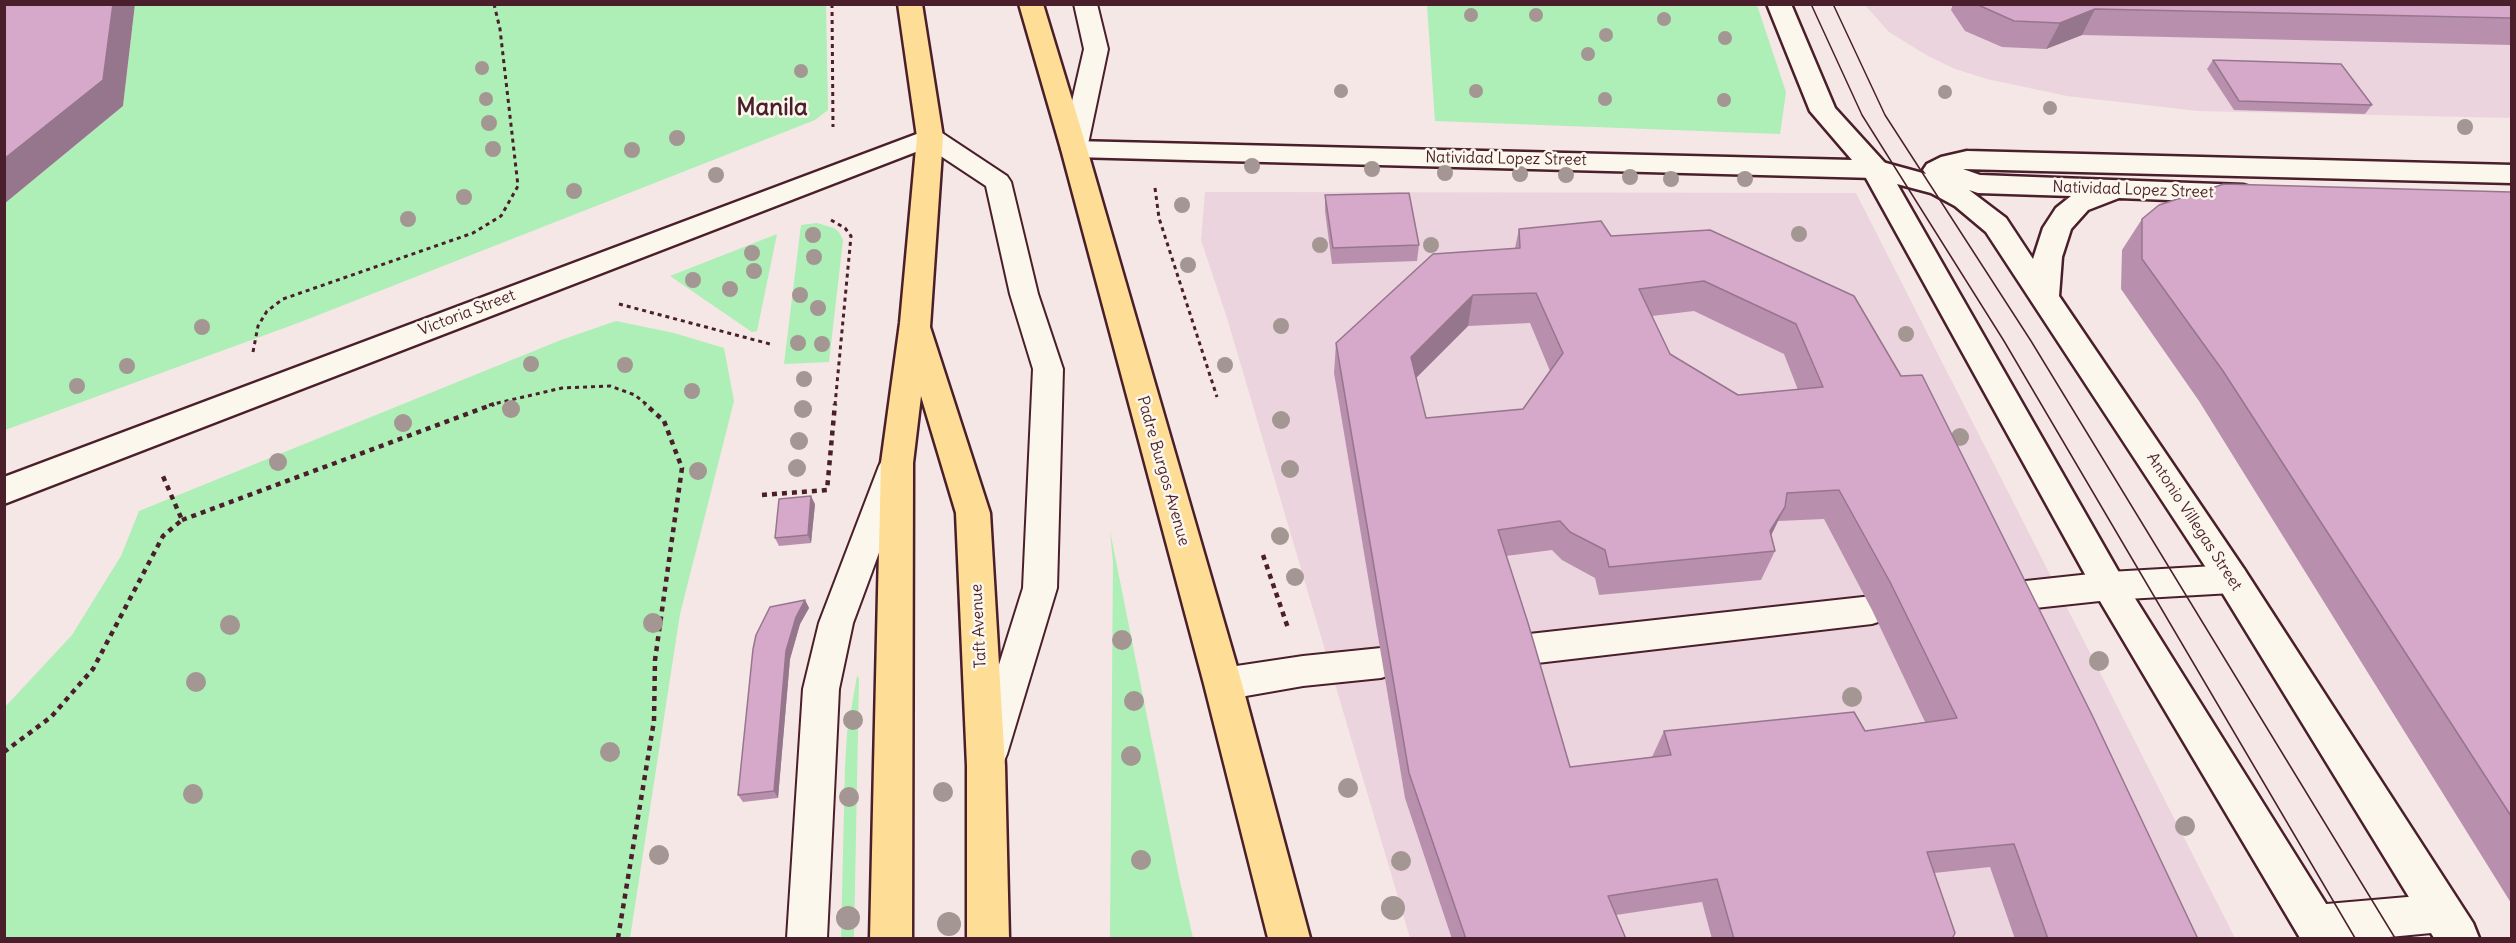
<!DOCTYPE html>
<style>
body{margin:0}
#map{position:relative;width:2516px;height:943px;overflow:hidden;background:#f4e7e5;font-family:Delius,sans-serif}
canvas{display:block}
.frame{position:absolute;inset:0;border:6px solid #4a1f2b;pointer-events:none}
</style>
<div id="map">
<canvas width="2516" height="943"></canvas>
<div class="frame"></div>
</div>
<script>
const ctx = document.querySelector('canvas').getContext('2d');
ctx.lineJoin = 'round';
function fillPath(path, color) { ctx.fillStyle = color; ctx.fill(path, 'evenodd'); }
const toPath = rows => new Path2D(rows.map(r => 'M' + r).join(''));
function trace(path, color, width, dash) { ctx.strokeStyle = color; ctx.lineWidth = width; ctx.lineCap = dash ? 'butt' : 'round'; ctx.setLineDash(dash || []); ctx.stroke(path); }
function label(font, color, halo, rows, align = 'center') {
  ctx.font = font + ' Delius,sans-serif'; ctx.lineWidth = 5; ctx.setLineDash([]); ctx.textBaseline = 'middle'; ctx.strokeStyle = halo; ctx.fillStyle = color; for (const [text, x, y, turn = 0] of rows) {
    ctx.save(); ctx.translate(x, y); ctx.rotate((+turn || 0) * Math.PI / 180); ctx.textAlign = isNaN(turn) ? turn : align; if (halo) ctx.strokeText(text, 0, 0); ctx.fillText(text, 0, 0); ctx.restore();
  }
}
fillPath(toPath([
 [1865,5,2511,5,2511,118,2198,111,2067,96,1987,79,1955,69,1928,56,1889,32],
 [1205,192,1856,193,2235,938,1410,938,1227,318,1201,240]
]), '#ebd4dd');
fillPath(toPath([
 [135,5,826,5,828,110,815,120,298,323,5,430,4,204,123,106],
 [1427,5,1757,5,1786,92,1780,134,1435,121],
 [817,223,834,228,839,232,843,240,829,362,784,364,801,225],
 [777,234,757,331,752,332,670,276],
 [616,321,674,333,724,348,734,401,680,614,630,938,5,938,5,707,72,635,121,556,139,511,561,340],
 [1110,531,1179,877,1193,938,1110,938,1113,562],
 [857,676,859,678,854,938,841,938,845,768,847,733]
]), '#aeeeb7');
const service = toPath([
 [1074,4,1097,4,1108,49,1087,149,1083,155,1074,157,1065,155,1061,149,1084,49,1074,4],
 [930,129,939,131,1007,176,1011,182,1038,294,1063,369,1057,588,1007,754,1002,766,989,771,976,766,971,754,1023,588,1033,369,1010,294,986,186,921,143,917,137,921,131,930,129],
 [895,454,906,457,911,466,853,623,839,689,827,938,787,938,803,689,819,623,879,466,884,457,895,454],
 [2232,565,2244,569,2249,579,2244,589,2232,593,2109,600,1998,612,1986,608,1981,598,1986,588,1998,584,2109,572,2232,565],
 [1872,596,1884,600,1889,610,1884,620,1872,624,1520,665,1508,661,1503,650,1508,639,1520,635,1872,596],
 [1381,648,1393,652,1399,663,1393,674,1381,678,1303,686,1223,700,1210,695,1205,684,1210,673,1223,668,1303,656,1381,648],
 [2442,894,2456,899,2462,913,2456,927,2442,932,2379,938,2301,938,2295,925,2301,911,2315,905,2442,894]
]);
const minor = toPath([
 [1767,4,1791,4,1835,108,1885,163,1889,169,1885,175,1875,178,1074,157,1065,155,1061,149,1065,143,1074,141,1852,160,1810,111,1767,4]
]);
const tertiary = toPath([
 [930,129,939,131,943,137,939,143,4,504,4,477,930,129],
 [1967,151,2512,165,2512,183,1963,169,1980,175,2243,185,2253,188,2257,194,2253,200,2243,203,2119,198,2088,210,2071,229,2062,257,2059,296,2244,569,2473,923,2479,938,2434,938,2220,589,1986,232,1955,206,1931,193,1897,184,2121,576,2338,923,2344,938,2300,938,2097,596,1861,169,1865,163,1875,160,1926,174,1923,170,1927,164,1941,157,1967,151],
 [1969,190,1978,193,2071,196,2056,208,2043,228,2033,259,2006,218,1969,190]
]);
const primary = toPath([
 [898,4,922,4,943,137,930,327,990,513,1005,766,1009,938,967,938,967,766,956,513,921,396,913,463,912,938,870,938,881,463,900,323,917,137,898,4],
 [1019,4,1043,4,1087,149,1242,684,1310,938,1268,938,1204,684,1061,149,1019,4]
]);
trace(service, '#4a1f2b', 4);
trace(minor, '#4a1f2b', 5);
trace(tertiary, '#4a1f2b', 5);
trace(primary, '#4a1f2b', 5);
trace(toPath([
 [832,4,833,127],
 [1155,188,1159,218,1217,397],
 [831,220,845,228,851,236,835,405],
 [619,304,770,344],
 [253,352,258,326,267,311,283,299,473,233,501,216,518,186,500,29,494,4],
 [489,405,562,388,610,386,635,395,647,405]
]), '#4a1f2b', 3, [4, 4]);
trace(toPath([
 [762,495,827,490,835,404],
 [182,520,494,404],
 [1263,555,1288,628],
 [4,752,51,717,93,669,163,536,182,520,162,474],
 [618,938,654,721,655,660,682,468,664,421,645,404]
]), '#4a1f2b', 4.5, [5, 5]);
fillPath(service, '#fbf7ec');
fillPath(minor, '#fbf7ec');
fillPath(tertiary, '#fbf7ec');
fillPath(primary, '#fedd96');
trace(toPath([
 [1811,4,1862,115,2004,341,2355,938],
 [1833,4,1885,115,2031,341,2395,938]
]), '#4a1f2b', 1.5);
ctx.fillStyle = '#a49692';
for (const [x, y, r] of [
 [1471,15,7],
 [1536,15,7],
 [1664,19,7],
 [1606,35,7],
 [1725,38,7],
 [1588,54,7],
 [482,68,7],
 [801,71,7],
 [1341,91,7],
 [1476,91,7],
 [1945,92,7],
 [486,99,7],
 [1605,99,7],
 [1724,100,7],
 [2050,108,7],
 [489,123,8],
 [2465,127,8],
 [677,138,8],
 [493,149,8],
 [632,150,8],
 [1252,166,8],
 [1372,169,8],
 [1445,173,8],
 [1520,174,8],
 [716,175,8],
 [1566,175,8],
 [1630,177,8],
 [1671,179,8],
 [1745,179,8],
 [574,191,8],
 [464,197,8],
 [1182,205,8],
 [408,219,8],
 [1799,234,8],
 [813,235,8],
 [1320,245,8],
 [1431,245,8],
 [752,253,8],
 [814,257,8],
 [1188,265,8],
 [754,271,8],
 [693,280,8],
 [730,289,8],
 [800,295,8],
 [818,308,8],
 [1281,326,8],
 [202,327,8],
 [1906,334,8],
 [798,343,8],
 [822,344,8],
 [531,364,8],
 [625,365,8],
 [1225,365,8],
 [127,366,8],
 [804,379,8],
 [77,386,8],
 [692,391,8],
 [511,409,9],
 [803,409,9],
 [1281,420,9],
 [403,423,9],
 [1960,437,9],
 [799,441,9],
 [278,462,9],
 [797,468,9],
 [1290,469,9],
 [698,471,9],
 [1280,536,9],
 [1295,577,9],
 [653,623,10],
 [230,625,10],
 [1122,640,10],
 [2099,661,10],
 [196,682,10],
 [1852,697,10],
 [1134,701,10],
 [853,720,10],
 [610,752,10],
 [1131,756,10],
 [1348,788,10],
 [943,792,10],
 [193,794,10],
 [849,797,10],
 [2185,826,10],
 [659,855,10],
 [1141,860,10],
 [1401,861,10],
 [1393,908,12],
 [848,918,12],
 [949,924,12]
]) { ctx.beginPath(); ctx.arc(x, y, r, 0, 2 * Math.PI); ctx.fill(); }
fillPath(toPath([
 [1953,4,2511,4,2511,45,2082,35,2046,49,2002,47,1965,31,1951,10],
 [2213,60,2372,105,2365,114,2234,110,2207,69],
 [2511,192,2511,903,2199,401,2121,289,2122,250,2142,219],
 [1325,195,1419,245,1417,261,1332,264,1325,211],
 [1519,229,1611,236,1854,296,2198,939,2015,939,1990,867,1934,873,1952,939,1712,939,1702,902,1616,915,1626,939,1452,939,1405,798,1334,373,1336,343,1515,248],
 [1694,311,1784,354,1798,390,1738,395,1670,354,1652,316],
 [1530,323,1550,371,1523,409,1426,418,1416,378,1468,326],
 [1824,519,1872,610,1925,722,1865,731,1664,731,1652,757,1570,767,1506,556,1552,550,1562,560,1595,578,1599,595,1761,580,1775,551,1771,536,1778,521],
 [815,504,811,543,779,546,775,538],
 [805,600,809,608,800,624,790,659,778,798,743,802,738,795]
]), '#b890ad');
fillPath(toPath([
 [113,4,135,4,123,106,4,204,4,159],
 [2095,9,2082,35,2046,49,2060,23],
 [1473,295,1468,326,1407,387,1411,357],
 [811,496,815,504,811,543,808,535],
 [1785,507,1771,535,1760,553,1770,531],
 [805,600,809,608,800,624,790,659,778,798,774,791,786,651,796,617]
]), '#96768d');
const building = toPath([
 [4,4,113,4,103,80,4,159,4,4],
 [1976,4,2511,4,2511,18,2095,9,2060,23,2014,21,1976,4],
 [2213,60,2341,64,2372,105,2239,101,2213,60],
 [2224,184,2511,192,2511,816,2223,371,2142,259,2142,219,2159,205,2224,184],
 [1409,193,1419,245,1333,248,1325,195,1409,193],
 [1601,221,1611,236,1710,230,1854,296,1901,376,1922,375,2092,715,2198,939,2048,939,2014,844,1927,852,1955,933,1952,939,1734,939,1717,879,1608,896,1626,939,1466,939,1409,773,1336,343,1433,254,1520,248,1519,229,1601,221],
 [1704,281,1796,324,1823,387,1738,395,1670,354,1639,289,1704,281],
 [1536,293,1563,353,1523,409,1426,418,1411,357,1473,295,1536,293],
 [1839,490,1890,582,1957,718,1865,731,1854,712,1664,731,1671,755,1570,767,1528,623,1498,530,1560,521,1570,532,1605,550,1609,567,1775,551,1770,531,1785,507,1787,493,1839,490],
 [811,496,808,535,775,538,779,499,811,496],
 [805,600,796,617,786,651,774,791,738,795,753,649,756,635,770,607,805,600]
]);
fillPath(building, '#d6a8c9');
trace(building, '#96768d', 1.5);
label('16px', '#4a1f2b', '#fbf7ec', [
 ["Natividad Lopez Street",1506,159,1],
 ["Natividad Lopez Street",2133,190,2],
 ["Victoria Street",467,313,-21],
 ["Padre Burgos Avenue",1163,471,74],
 ["Antonio Villegas Street",2194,522,57],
 ["Taft Avenue",979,626,-93]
]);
label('bold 24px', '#4a1f2b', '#fbf7ec', [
 ["Manila",772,108]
]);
</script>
